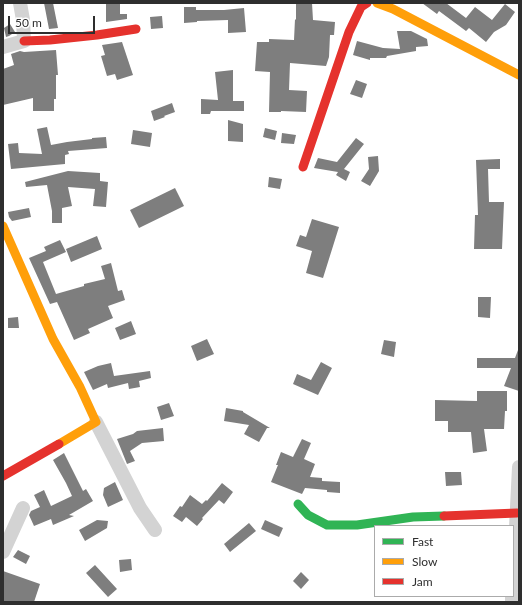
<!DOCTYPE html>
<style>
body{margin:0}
#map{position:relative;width:522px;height:605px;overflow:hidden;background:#fff;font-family:Lato,sans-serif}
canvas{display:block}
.frame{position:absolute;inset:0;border:4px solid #2e2e2e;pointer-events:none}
.legend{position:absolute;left:374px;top:525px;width:140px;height:72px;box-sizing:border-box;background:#fff;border:1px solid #ababab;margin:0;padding:5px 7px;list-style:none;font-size:12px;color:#2e2e2e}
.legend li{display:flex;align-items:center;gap:8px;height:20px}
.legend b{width:20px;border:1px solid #ababab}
.scale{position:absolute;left:8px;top:16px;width:87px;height:18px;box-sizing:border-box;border:2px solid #2e2e2e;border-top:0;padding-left:5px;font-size:12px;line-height:14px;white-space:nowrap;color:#2e2e2e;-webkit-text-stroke:3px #fff;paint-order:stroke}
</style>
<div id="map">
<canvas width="522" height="605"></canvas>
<div class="frame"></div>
<ul class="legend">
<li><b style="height:5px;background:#30b455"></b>Fast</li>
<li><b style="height:5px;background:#ff9f0a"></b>Slow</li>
<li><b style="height:5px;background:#e5322d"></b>Jam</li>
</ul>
<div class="scale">50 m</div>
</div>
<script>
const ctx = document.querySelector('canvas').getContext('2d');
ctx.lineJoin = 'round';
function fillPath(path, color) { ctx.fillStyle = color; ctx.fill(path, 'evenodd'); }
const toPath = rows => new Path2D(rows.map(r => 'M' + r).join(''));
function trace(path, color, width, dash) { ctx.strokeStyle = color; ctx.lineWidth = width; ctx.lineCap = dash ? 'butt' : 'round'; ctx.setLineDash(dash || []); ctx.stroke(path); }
fillPath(toPath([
 [44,3,53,3,58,28,49,29],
 [106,3,120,3,120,14,127,14,127,19,106,22],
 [296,3,312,3,313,20,335,22,334,35,330,35,329,57,326,66,290,63,289,90,307,91,306,112,281,111,281,112,269,112,270,72,255,71,257,42,269,42,269,39,294,40,295,19,296,20],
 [422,3,446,3,466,18,475,7,492,20,505,4,515,12,506,25,494,32,486,42,469,28,466,31,439,11,437,14],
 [184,7,196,7,196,10,224,10,244,8,246,32,228,33,228,20,197,21,197,22,184,23],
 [162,16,163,28,151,29,150,17],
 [10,24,15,32,9,36,6,37,4,28],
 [397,31,411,31,427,39,428,46,416,47,416,51,387,56,386,58,370,58,370,60,353,55,357,41,383,48,400,49],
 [122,42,133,75,117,80,115,74,107,76,101,56,105,55,102,45],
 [56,50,58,75,56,75,56,99,54,99,54,111,33,111,33,98,3,105,3,69,14,65,11,54,20,51,24,52],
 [233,70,233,101,244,101,244,111,211,111,210,114,201,114,201,99,218,100,215,72],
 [356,80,367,84,362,98,350,94],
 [172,103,175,112,164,116,165,117,154,121,151,111],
 [228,120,243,124,243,142,228,141],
 [47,127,51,145,67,142,92,139,92,138,106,137,107,148,68,151,69,154,65,155,65,164,11,169,8,144,18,143,19,153,42,154,37,129],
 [265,128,277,131,275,140,263,137],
 [133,130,152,133,150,147,131,144],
 [282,133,296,135,294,144,281,143],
 [356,138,364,144,344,169,350,172,346,181,336,175,338,172,314,168,318,158,337,162],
 [378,156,379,171,370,186,361,181,369,169,368,157],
 [500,159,500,169,488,169,489,202,504,202,502,249,474,249,475,215,478,215,476,160],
 [68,171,100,173,100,181,108,182,106,207,93,206,95,189,68,187,72,206,62,208,62,223,52,223,52,211,47,185,26,187,25,182],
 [269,177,282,179,280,189,268,187],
 [175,188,184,206,139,228,130,210],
 [29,208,31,217,12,221,9,217,8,212],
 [312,219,339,227,323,278,306,273,312,251,296,246,300,235,306,237],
 [97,236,102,249,71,262,66,249],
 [60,240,66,252,43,262,56,294,84,286,84,284,105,279,101,266,111,263,118,291,122,290,125,300,108,306,113,318,88,329,90,333,74,340,57,302,50,304,29,258,46,251,44,247],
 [478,297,491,297,490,318,478,317],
 [18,317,19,328,8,328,8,318],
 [131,321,136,334,120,340,115,328],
 [207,339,214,354,197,361,191,346],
 [384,340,396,342,394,357,381,354],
 [518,350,519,350,519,391,504,386,511,368,477,368,477,358,515,358],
 [321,362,332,368,318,395,293,384,297,374,311,380],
 [111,363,114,376,150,371,151,378,139,381,140,387,129,389,128,383,108,388,107,384,93,390,84,372,98,366],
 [477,391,507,391,507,411,505,411,504,429,484,429,487,451,473,453,471,432,448,432,448,421,435,421,435,400,477,401],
 [169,403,174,416,161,420,157,407],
 [226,408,243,411,243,412,270,428,267,428,259,442,244,434,249,425,224,421],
 [163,428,164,441,142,443,130,451,135,461,127,464,117,439,133,434,137,431],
 [302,439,311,443,304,459,315,464,310,477,322,478,322,481,340,482,340,493,327,492,327,490,305,488,302,494,271,482,278,465,276,465,281,452,293,457],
 [64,453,83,491,86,489,93,501,69,515,74,516,53,525,51,519,34,526,29,515,31,511,40,507,34,495,44,490,51,506,72,496,66,483,53,460],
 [445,472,461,472,462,485,446,486],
 [115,482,123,500,108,507,103,495,104,488],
 [222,483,233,492,224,504,219,500,202,518,203,519,197,526,186,517,182,522,173,516,180,506,182,507,190,495,202,504,206,500,207,501],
 [97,520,108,521,107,528,85,541,79,530],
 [265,520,283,528,279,537,261,529],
 [249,523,256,531,230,552,224,544],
 [18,550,30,556,26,564,13,557],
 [131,559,132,570,120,572,119,560],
 [95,565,117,589,108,597,86,573],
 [3,571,40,584,34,602,3,602],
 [301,572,309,580,301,589,293,581]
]), '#7e7e7e');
trace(toPath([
 [3,47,24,41,23,20,20,3],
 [96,422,140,508,155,530],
 [3,552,23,508],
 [513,587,519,467],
 [512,602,512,596]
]), '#d3d3d3', 14);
trace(toPath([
 [298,504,308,515,327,525,357,525,413,517,444,516]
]), '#30b455', 9);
trace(toPath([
 [377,3,393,9,519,75],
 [3,226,53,339,80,387,96,422,59,444]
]), '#ff9f0a', 9);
trace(toPath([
 [24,41,50,40,97,35,136,29],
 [303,167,349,32,361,7,367,3],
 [3,476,59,444],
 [444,516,517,513]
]), '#e5322d', 9);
</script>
